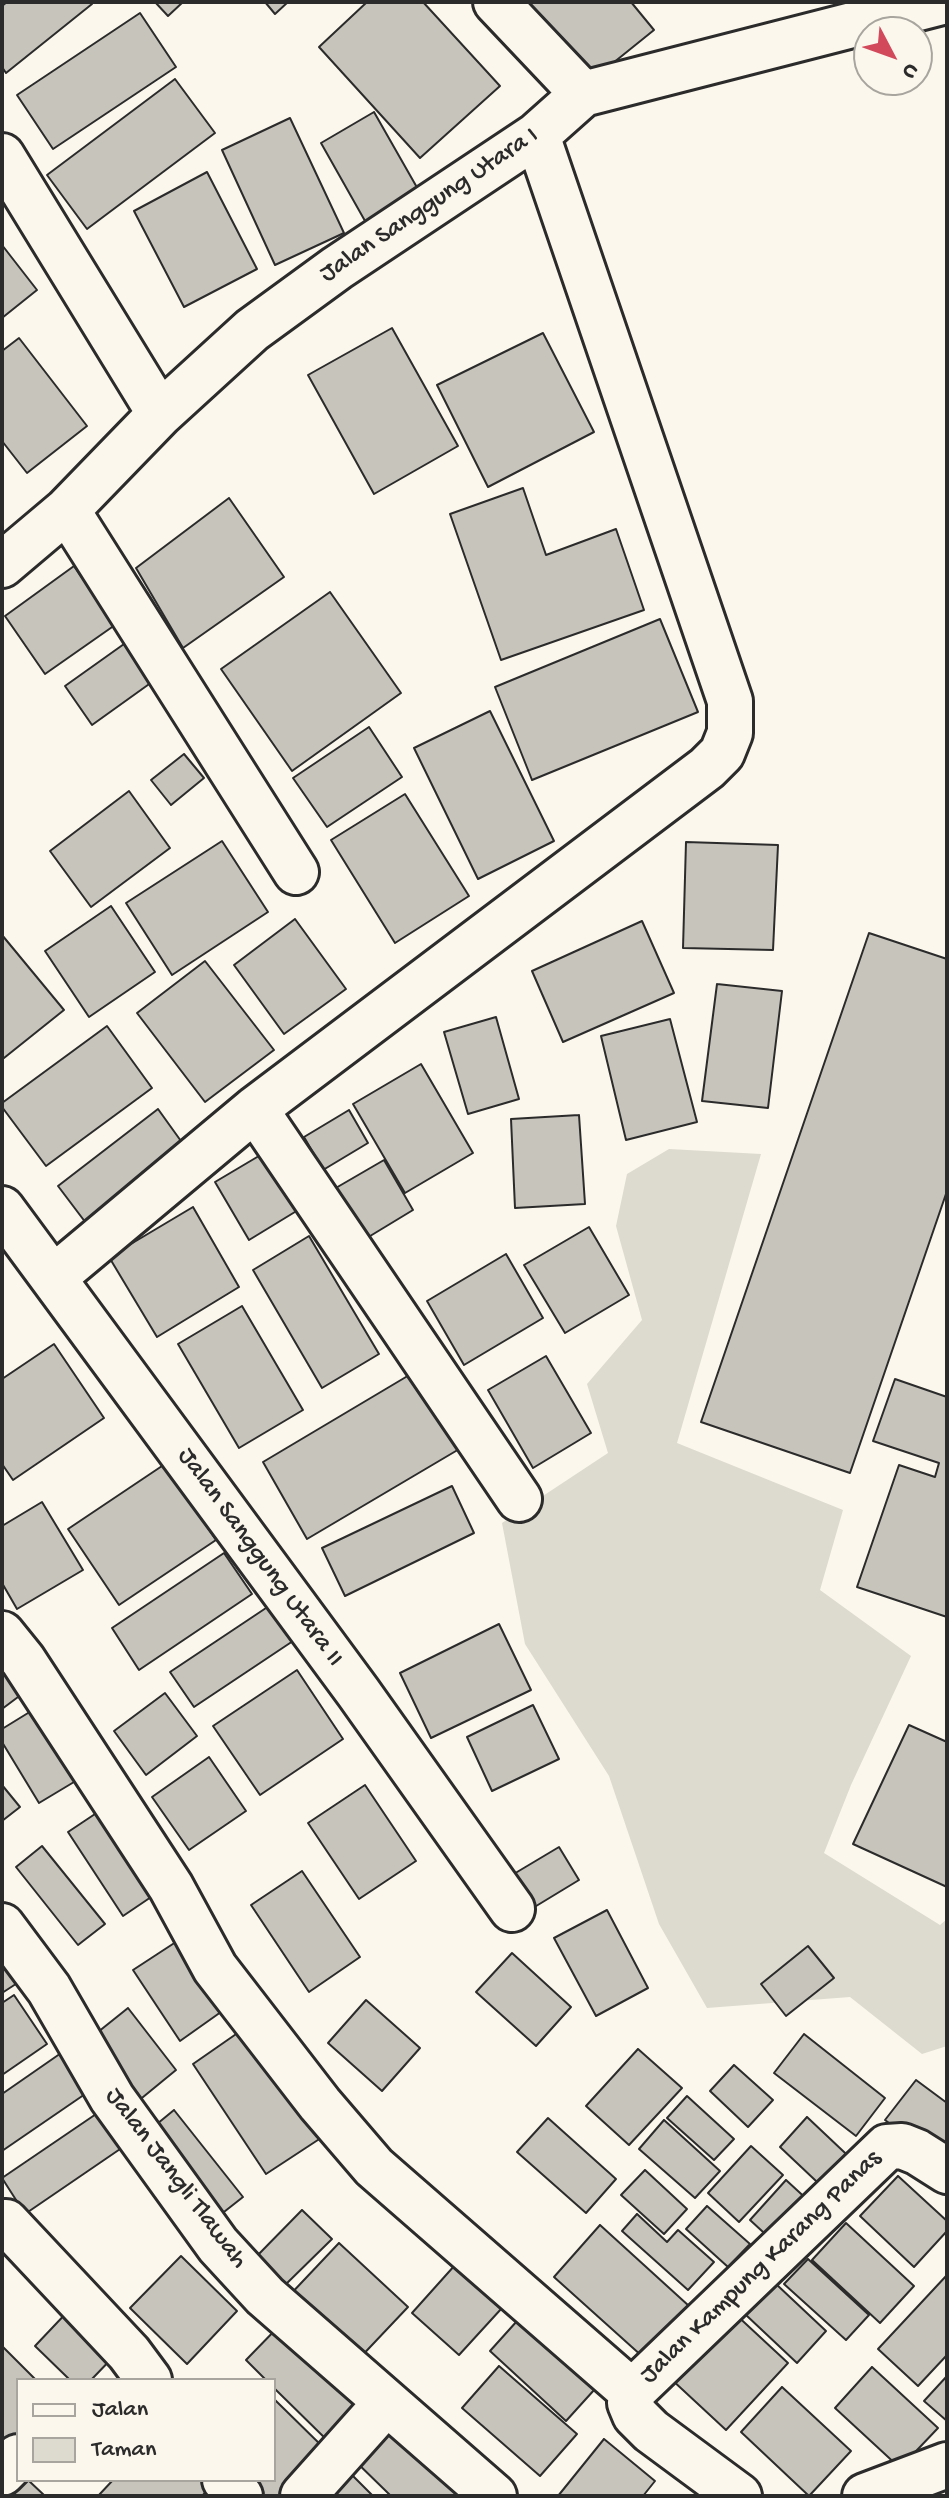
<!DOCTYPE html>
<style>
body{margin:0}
#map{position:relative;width:949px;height:2498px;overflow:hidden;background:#fbf7ec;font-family:"Gochi Hand",sans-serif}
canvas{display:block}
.frame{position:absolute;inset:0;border:4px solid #2b2b2b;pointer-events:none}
.legend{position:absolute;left:16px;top:2378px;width:260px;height:104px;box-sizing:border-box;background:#fbf7ec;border:2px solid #a8a59f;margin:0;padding:10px 14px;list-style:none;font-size:24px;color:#2b2b2b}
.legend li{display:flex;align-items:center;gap:16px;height:40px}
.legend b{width:40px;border:2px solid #a8a59f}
.north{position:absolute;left:853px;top:16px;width:80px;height:80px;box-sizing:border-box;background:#fbf7ec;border:2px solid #a8a59f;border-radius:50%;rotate:131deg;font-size:22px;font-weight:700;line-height:32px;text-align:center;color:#2b2b2b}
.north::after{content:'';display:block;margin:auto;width:28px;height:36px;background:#d1495b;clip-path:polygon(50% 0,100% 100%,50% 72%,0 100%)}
</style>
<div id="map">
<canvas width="949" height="2498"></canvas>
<div class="frame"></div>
<ul class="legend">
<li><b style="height:10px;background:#fbf7ec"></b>Jalan</li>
<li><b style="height:22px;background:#dddad0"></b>Taman</li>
</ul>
<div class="north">U</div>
</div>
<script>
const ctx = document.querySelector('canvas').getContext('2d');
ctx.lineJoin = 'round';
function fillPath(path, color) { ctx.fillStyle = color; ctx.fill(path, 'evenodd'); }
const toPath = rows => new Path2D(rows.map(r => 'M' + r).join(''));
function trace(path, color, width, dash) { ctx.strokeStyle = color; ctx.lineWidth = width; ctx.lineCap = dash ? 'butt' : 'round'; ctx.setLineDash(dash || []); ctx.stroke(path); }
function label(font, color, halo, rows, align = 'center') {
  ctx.font = font + ' "Gochi Hand",sans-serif'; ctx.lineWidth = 7; ctx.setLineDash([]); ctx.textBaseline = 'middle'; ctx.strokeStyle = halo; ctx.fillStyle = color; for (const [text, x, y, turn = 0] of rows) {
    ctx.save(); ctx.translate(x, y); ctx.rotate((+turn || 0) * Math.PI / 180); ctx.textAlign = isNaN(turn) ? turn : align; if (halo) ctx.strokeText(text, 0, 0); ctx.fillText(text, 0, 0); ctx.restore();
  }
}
fillPath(toPath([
 [669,1149,761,1154,677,1443,843,1510,820,1590,911,1656,851,1785,824,1853,940,1925,947,1919,947,2046,922,2054,850,1997,707,2008,659,1924,609,1776,525,1644,502,1523,608,1453,587,1384,642,1320,616,1226,627,1174]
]), '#dddad0');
const building = toPath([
 [7,2,90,2,92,4,6,73,2,67,2,6,7,2],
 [155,2,183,2,168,16,155,2],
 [265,2,288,2,275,14,265,2],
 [367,2,423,2,500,86,420,158,319,47,367,2],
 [521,2,631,2,654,30,587,84,521,2],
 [140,13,176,67,53,149,17,95,140,13],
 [175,79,215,133,87,229,47,175,175,79],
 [374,112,423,198,369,228,321,143,374,112],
 [290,118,344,233,275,265,222,150,290,118],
 [207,172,257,269,184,307,134,211,207,172],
 [2,245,37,290,2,318,2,245],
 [392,328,458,446,374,494,308,375,392,328],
 [543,333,594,432,488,487,437,385,543,333],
 [19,338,87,426,27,473,2,441,2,351,19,338],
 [523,488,546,555,616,529,644,610,501,660,450,514,523,488],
 [229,498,284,577,183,648,136,568,229,498],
 [74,566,115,625,45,674,5,616,74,566],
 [330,592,401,693,292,771,221,669,330,592],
 [660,619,698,712,532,780,495,687,660,619],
 [124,644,152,682,92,725,65,686,124,644],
 [490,711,554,841,478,879,414,748,490,711],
 [369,727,402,777,327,827,293,778,369,727],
 [184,754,204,778,171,805,151,780,184,754],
 [129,791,170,848,91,907,50,851,129,791],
 [405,794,469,896,395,943,331,840,405,794],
 [222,841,268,912,172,975,126,903,222,841],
 [686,842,778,845,773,950,683,948,686,842],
 [111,906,155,972,89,1017,45,951,111,906],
 [295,919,346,989,284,1034,234,965,295,919],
 [642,921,674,993,563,1042,532,971,642,921],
 [869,933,947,959,947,1191,850,1473,701,1422,869,933],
 [2,935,64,1010,4,1058,2,1056,2,935],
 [205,961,274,1050,205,1102,137,1013,205,961],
 [717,984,782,991,768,1108,702,1101,717,984],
 [496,1017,519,1099,468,1114,444,1032,496,1017],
 [670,1019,697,1122,626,1140,601,1036,670,1019],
 [107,1026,152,1088,46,1166,2,1107,2,1103,107,1026],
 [421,1064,473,1153,405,1193,353,1104,421,1064],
 [158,1109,191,1155,92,1231,58,1186,158,1109],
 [349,1110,368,1143,323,1170,304,1137,349,1110],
 [579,1115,585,1204,515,1208,511,1119,579,1115],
 [274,1147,308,1204,249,1240,215,1182,274,1147],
 [384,1160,413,1210,352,1247,322,1196,384,1160],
 [193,1207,239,1287,157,1337,109,1257,193,1207],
 [589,1227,629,1295,565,1333,524,1265,589,1227],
 [309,1236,379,1354,322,1388,253,1270,309,1236],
 [506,1254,543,1318,464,1365,427,1301,506,1254],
 [242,1306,303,1410,239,1448,178,1344,242,1306],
 [54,1344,104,1418,13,1480,2,1464,2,1379,54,1344],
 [546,1356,591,1433,533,1468,488,1390,546,1356],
 [416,1371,461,1448,307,1539,263,1462,416,1371],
 [895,1379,947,1397,947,1617,857,1587,899,1465,935,1477,939,1463,873,1441,895,1379],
 [165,1464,216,1540,119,1605,68,1529,165,1464],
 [452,1486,474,1533,345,1596,322,1548,452,1486],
 [42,1502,83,1570,17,1609,2,1583,2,1526,42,1502],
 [224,1553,252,1594,139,1670,112,1628,224,1553],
 [269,1606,293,1641,194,1707,170,1672,269,1606],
 [499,1624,531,1690,431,1738,400,1673,499,1624],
 [2,1645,34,1685,2,1709,2,1645],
 [297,1670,343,1739,260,1795,213,1726,297,1670],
 [165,1693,197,1736,146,1775,114,1731,165,1693],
 [41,1705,84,1776,39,1803,2,1742,2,1729,41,1705],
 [533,1705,559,1759,492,1791,467,1737,533,1705],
 [909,1725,947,1742,947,1887,853,1844,909,1725],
 [209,1757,246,1811,189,1850,152,1797,209,1757],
 [2,1785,20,1807,2,1821,2,1785],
 [365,1785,416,1861,359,1899,308,1823,365,1785],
 [104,1808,160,1891,123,1916,68,1832,104,1808],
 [42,1846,105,1924,78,1945,16,1867,42,1846],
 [559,1847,579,1880,523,1914,502,1881,559,1847],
 [302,1871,360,1957,309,1992,251,1905,302,1871],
 [607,1910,648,1988,596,2016,554,1938,607,1910],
 [182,1938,228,2007,180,2041,133,1970,182,1938],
 [808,1946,834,1978,786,2016,761,1984,808,1946],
 [2,1949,22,1980,2,1993,2,1949],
 [512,1953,571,2007,536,2046,476,1992,512,1953],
 [14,1995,47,2044,2,2075,2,2003,14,1995],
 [366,2000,420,2048,382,2091,328,2043,366,2000],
 [128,2008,176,2070,137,2102,88,2040,128,2008],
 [252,2023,327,2134,266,2174,193,2064,252,2023],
 [804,2034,885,2098,856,2136,774,2073,804,2034],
 [638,2049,682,2088,629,2145,586,2106,638,2049],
 [64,2051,91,2090,2,2151,2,2094,64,2051],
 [734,2065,773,2100,748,2127,710,2091,734,2065],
 [916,2080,947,2103,947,2162,945,2165,885,2120,916,2080],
 [687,2096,734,2139,714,2160,667,2118,687,2096],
 [102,2110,126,2145,25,2214,2,2178,102,2110],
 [174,2110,243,2197,215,2219,146,2133,174,2110],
 [807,2117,861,2168,833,2197,780,2147,807,2117],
 [548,2118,616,2179,586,2213,517,2152,548,2118],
 [664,2120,720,2171,695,2198,639,2149,664,2120],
 [751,2146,783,2175,739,2222,708,2193,751,2146],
 [645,2170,687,2209,664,2234,621,2195,645,2170],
 [898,2176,947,2221,947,2231,914,2267,860,2216,898,2176],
 [786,2180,811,2203,775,2243,750,2220,786,2180],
 [707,2206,750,2244,728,2267,686,2229,707,2206],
 [302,2210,332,2239,281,2289,253,2260,302,2210],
 [637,2214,667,2242,678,2230,714,2262,688,2290,622,2231,637,2214],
 [846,2223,914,2286,880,2323,812,2260,846,2223],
 [600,2225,689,2306,643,2357,554,2277,600,2225],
 [339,2243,408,2307,355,2363,286,2299,339,2243],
 [464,2255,512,2297,459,2355,412,2313,464,2255],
 [181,2256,237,2311,187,2364,130,2308,181,2256],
 [808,2259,869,2315,846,2340,784,2284,808,2259],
 [947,2275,947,2355,918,2386,878,2349,947,2275],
 [776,2284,826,2331,797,2363,746,2315,776,2284],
 [71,2308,117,2353,91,2380,70,2380,35,2346,71,2308],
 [526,2311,604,2379,566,2421,490,2351,526,2311],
 [732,2311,788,2363,726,2430,670,2378,732,2311],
 [282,2323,368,2408,332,2445,274,2388,274,2380,266,2380,246,2360,282,2323],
 [2,2346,36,2380,18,2380,18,2437,9,2447,2,2440,2,2346],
 [499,2366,577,2434,540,2476,462,2408,499,2366],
 [872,2367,938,2428,900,2468,835,2408,872,2367],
 [947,2376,947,2421,924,2401,947,2376],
 [782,2387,851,2451,809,2496,741,2432,782,2387],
 [274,2399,326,2450,280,2496,255,2496,238,2480,274,2480,274,2399],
 [392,2411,477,2496,391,2496,349,2455,392,2411],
 [604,2439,655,2481,643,2496,558,2496,604,2439],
 [344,2467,373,2496,316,2496,344,2467],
 [2,2479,28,2480,45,2496,2,2496,2,2479],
 [113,2480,217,2480,202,2496,98,2496,113,2480]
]);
fillPath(building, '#c7c4bc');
trace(building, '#2b2b2b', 2);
const minor = toPath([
 [496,2,583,94],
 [2,156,160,414],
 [67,510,296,872],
 [2,565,67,510,160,414,252,330,337,268,537,135,583,94,942,2],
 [255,1109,519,1499],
 [2,1209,358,1692,512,1909],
 [53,1278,255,1109,707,768,722,753,730,733,730,701,537,135],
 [2,1634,23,1660,171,1887,215,1968,320,2104,374,2167,632,2392],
 [2,1926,49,1989,112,2098,218,2245,265,2296,494,2496],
 [2,2222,6,2222,129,2353,149,2380],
 [2,2473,18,2457],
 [225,2480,240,2496],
 [303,2496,386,2403],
 [739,2496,651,2431,635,2415,630,2403,632,2392,887,2147,902,2146,917,2152,947,2171],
 [865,2496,947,2465]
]);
trace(minor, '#2b2b2b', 50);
trace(minor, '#fbf7ec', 44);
label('26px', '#2b2b2b', '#fbf7ec', [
 ["Jalan Sanggung Utara I",430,206,-34],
 ["Jalan Sanggung Utara II",259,1558,54],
 ["Jalan Jangli Tlawah",175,2179,53],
 ["Jalan Kampung Karang Panas",762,2268,-44]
]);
</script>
